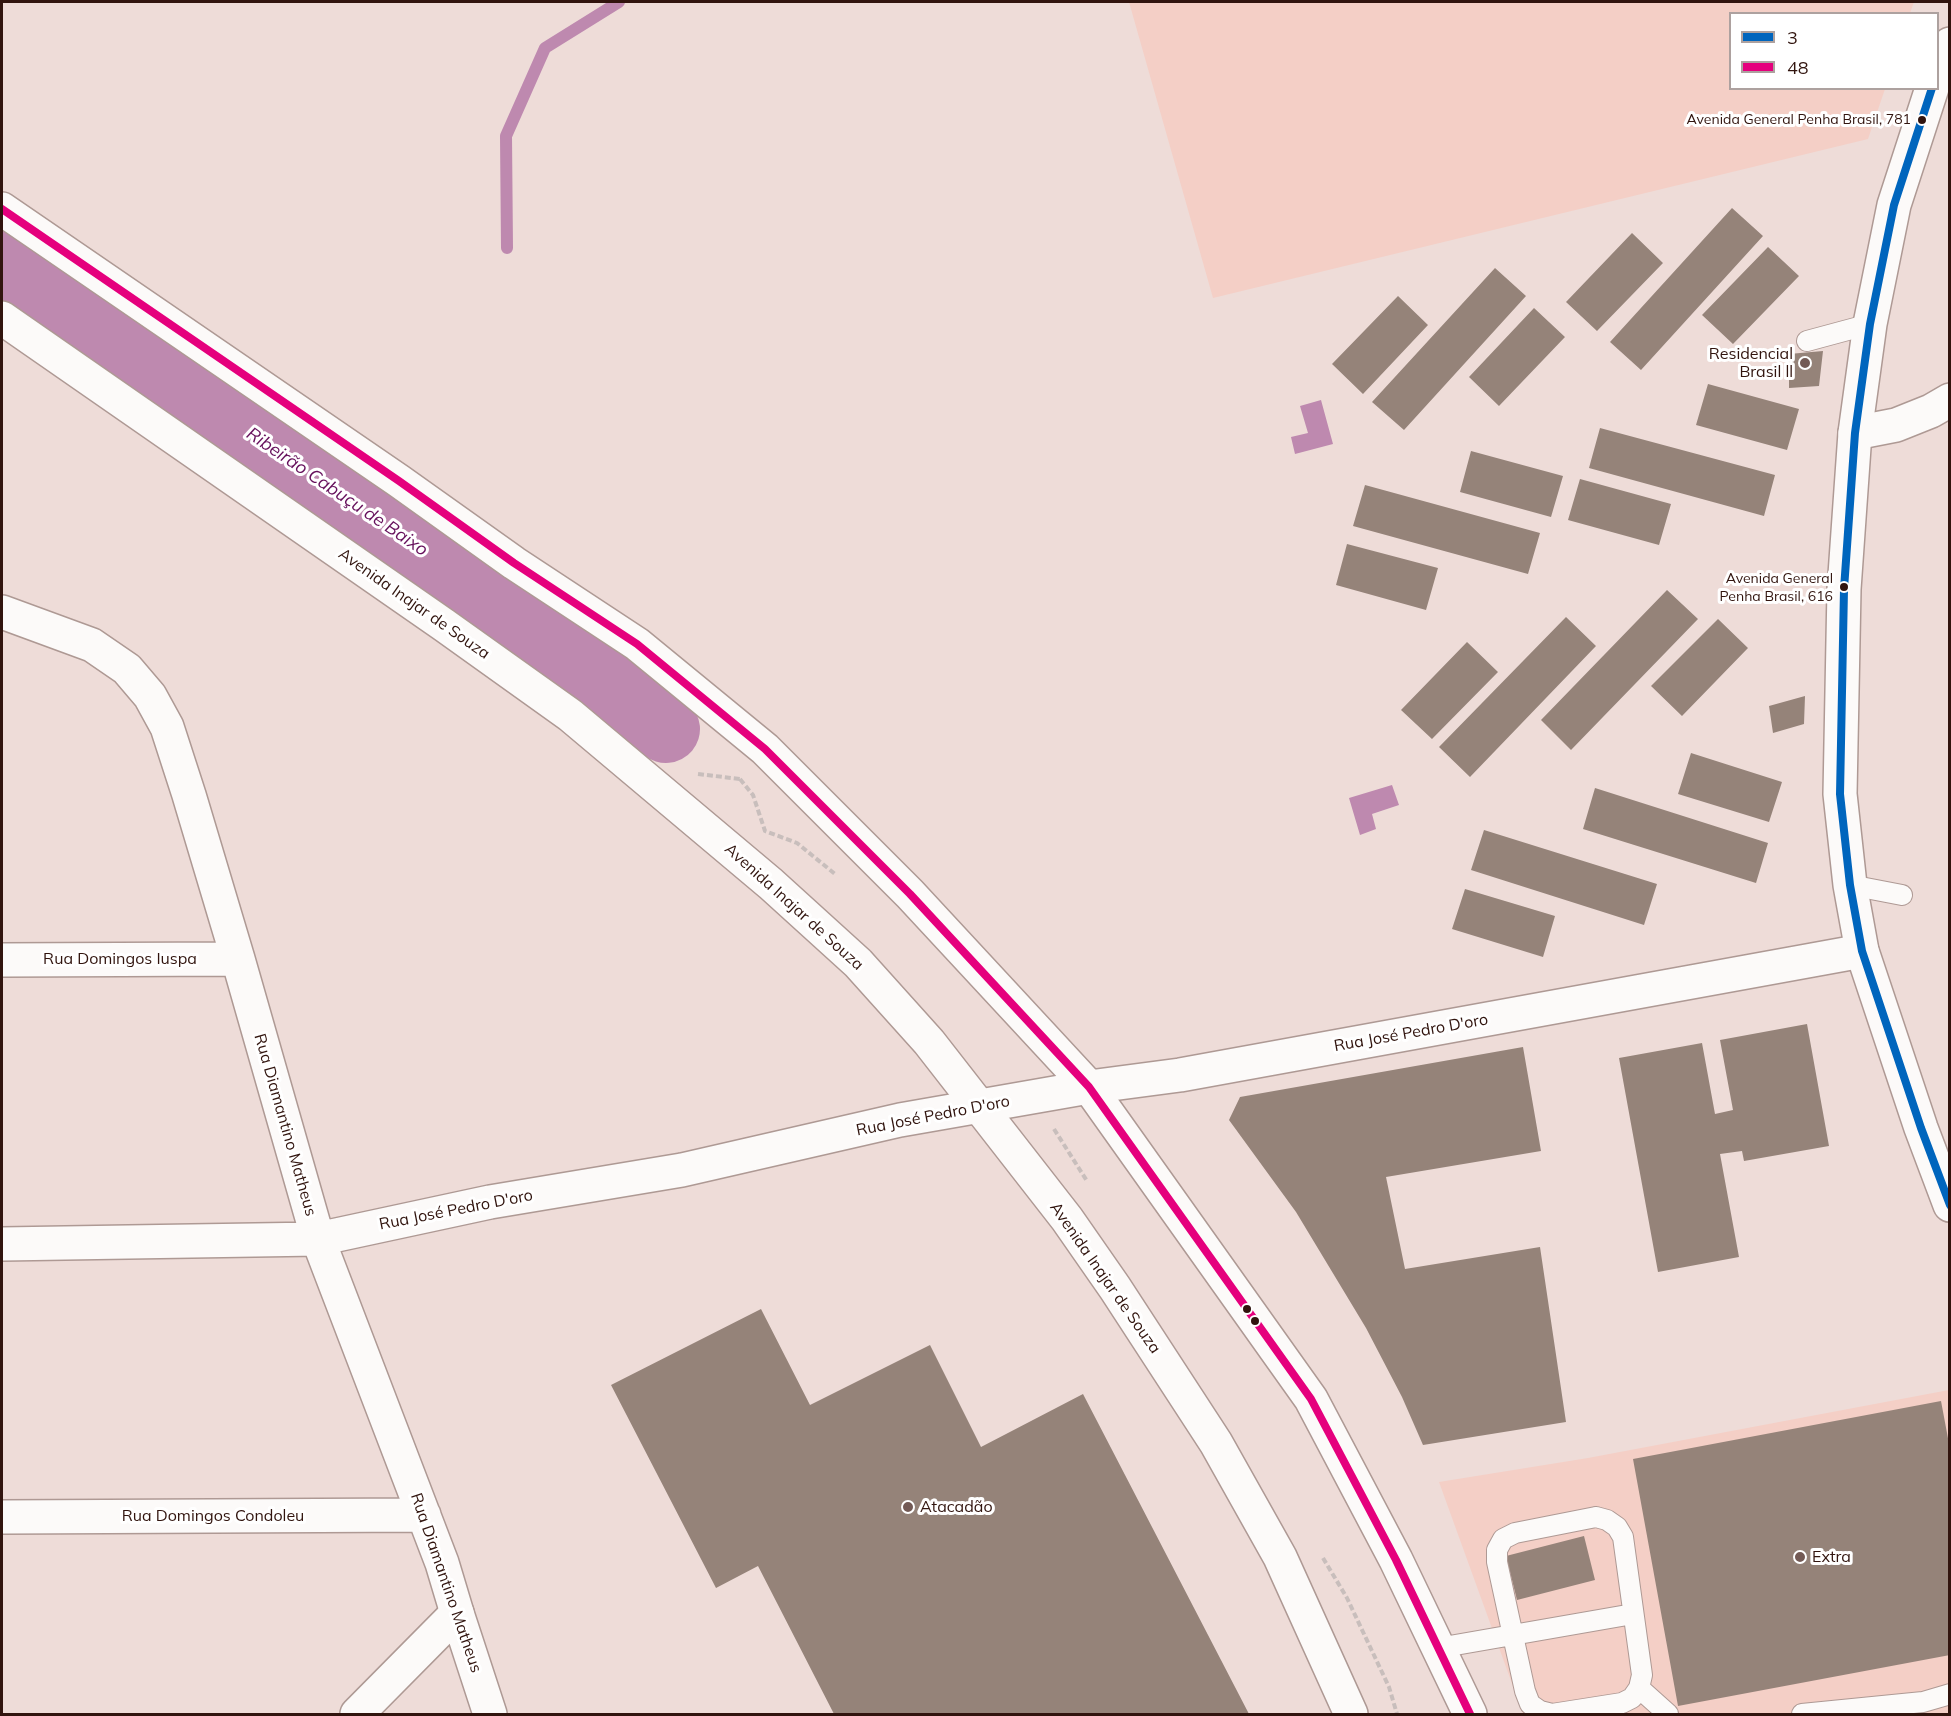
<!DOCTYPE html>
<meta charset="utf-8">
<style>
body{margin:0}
#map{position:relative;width:1951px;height:1716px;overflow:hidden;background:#eedcd8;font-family:Mulish,sans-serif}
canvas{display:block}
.frame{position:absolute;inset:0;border:3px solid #31140e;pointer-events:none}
.legend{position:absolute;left:1729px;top:12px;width:210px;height:78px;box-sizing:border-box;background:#fff;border:2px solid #ada19f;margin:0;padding:8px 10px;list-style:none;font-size:18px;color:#31140e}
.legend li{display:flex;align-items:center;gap:12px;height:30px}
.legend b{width:30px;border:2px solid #ada19f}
</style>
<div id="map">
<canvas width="1951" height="1716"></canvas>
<div class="frame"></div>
<ul class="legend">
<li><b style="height:8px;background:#0065bd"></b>3</li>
<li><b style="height:8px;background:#e5007d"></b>48</li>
</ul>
</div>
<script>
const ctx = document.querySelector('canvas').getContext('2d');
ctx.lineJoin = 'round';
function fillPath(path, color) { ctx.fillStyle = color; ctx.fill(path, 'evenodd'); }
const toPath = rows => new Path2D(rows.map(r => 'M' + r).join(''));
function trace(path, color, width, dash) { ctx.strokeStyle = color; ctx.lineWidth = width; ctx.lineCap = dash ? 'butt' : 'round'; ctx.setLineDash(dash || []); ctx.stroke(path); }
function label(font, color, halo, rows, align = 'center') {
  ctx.font = font + ' Mulish,sans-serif'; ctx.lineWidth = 6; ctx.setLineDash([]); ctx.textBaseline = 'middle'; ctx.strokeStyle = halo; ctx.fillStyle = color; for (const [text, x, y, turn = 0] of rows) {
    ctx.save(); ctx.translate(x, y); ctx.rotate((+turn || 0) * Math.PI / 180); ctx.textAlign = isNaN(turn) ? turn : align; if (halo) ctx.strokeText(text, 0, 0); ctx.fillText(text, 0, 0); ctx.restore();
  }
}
fillPath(toPath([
 [1129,2,1914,2,1910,13,1730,14,1730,88,1885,89,1868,139,1213,298],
 [1949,1390,1949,1714,1523,1714,1439,1482,1588,1458]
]), '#f4cfc6');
fillPath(toPath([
 [1321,400,1333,444,1295,454,1291,437,1308,433,1300,406],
 [1392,785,1399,805,1372,814,1376,829,1360,835,1349,798]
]), '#be89af');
trace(toPath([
 [507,248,506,136,545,48,619,2]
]), '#be89af', 12);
trace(toPath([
 [2,261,541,632,601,675,666,729]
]), '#be89af', 68);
fillPath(toPath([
 [1732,208,1763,236,1641,370,1610,342],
 [1632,233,1663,263,1597,331,1566,302],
 [1768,247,1799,276,1733,344,1702,315],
 [1495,268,1526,296,1404,430,1372,402],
 [1398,296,1428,325,1363,394,1332,364],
 [1534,308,1565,337,1499,406,1469,377],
 [1823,351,1819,386,1789,388,1789,354],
 [1708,384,1799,409,1787,450,1696,425],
 [1600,428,1775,475,1764,516,1589,468],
 [1471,451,1563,476,1551,517,1460,492],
 [1580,479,1671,504,1659,545,1568,520],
 [1365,485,1540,533,1528,574,1353,526],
 [1347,544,1438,568,1426,610,1336,585],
 [1667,590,1698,619,1571,750,1541,720],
 [1566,617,1596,646,1470,777,1439,747],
 [1718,619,1748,648,1682,716,1651,686],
 [1467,642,1498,672,1432,739,1401,710],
 [1805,696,1804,724,1773,733,1769,706],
 [1691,753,1782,782,1769,822,1678,794],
 [1595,788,1768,843,1756,883,1583,829],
 [1484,830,1657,884,1644,925,1471,870],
 [1465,889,1555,916,1543,957,1452,929],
 [1807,1024,1829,1146,1744,1161,1742,1151,1720,1154,1739,1257,1658,1272,1619,1058,1702,1043,1715,1114,1733,1110,1720,1040],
 [1523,1047,1541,1151,1386,1177,1405,1269,1540,1247,1566,1422,1423,1445,1402,1397,1366,1328,1296,1212,1229,1120,1240,1097],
 [761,1309,810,1405,930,1345,981,1447,1083,1394,1249,1714,834,1714,758,1566,716,1588,611,1385],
 [1941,1401,1950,1449,1950,1655,1678,1706,1633,1459],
 [1584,1536,1595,1580,1517,1600,1506,1556]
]), '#958379');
const service = toPath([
 [1807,341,1870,324],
 [1850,885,1902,895],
 [1596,1517,1607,1520,1617,1527,1623,1537,1642,1675,1639,1688,1632,1698,1622,1703,1552,1714,1540,1711,1530,1704,1525,1691,1497,1562,1497,1550,1503,1539,1515,1533,1596,1517],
 [1438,1648,1633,1614],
 [1639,1688,1668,1714],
 [1802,1714,1923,1702,1950,1694]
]);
const minor = toPath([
 [1855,433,1896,425,1931,411,1950,400],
 [2,612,92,645,127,669,150,696,167,727,189,795,238,959,318,1239,442,1563,457,1613],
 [2,960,238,959],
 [2,1244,318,1239,490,1202,682,1170,900,1120,1089,1087,1180,1075,1862,951],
 [2,1517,424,1515]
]);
const tertiary = toPath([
 [1938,75,1950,44],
 [1932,88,1894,205,1870,324,1855,433,1844,589,1840,794,1850,885,1862,951,1921,1128,1950,1205],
 [357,1714,457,1613,490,1714]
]);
const secondary = toPath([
 [2,209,399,481,514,563,637,644,765,749,910,894,1089,1087,1311,1399,1396,1560,1470,1714],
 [2,318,444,625,570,715,771,884,858,963,929,1042,1067,1219,1115,1288,1216,1443,1280,1557,1351,1714]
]);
trace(service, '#ae9994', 22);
trace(minor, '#ae9994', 36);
trace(tertiary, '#ae9994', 36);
trace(secondary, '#ae9994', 36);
trace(toPath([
 [698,774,740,779],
 [740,779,753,795,765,831,797,843,835,874],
 [1054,1129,1087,1181],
 [1323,1558,1347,1598,1389,1687,1397,1714]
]), '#c8bebc', 4, [6, 3]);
trace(service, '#fcfaf9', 20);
trace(minor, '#fcfaf9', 33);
trace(tertiary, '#fcfaf9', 33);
trace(secondary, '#fcfaf9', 33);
trace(toPath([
 [1932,88,1894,205,1870,324,1855,433,1844,589,1840,794,1850,885,1862,951,1921,1128,1950,1205]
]), '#0065bd', 8);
trace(toPath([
 [2,209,399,481,514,563,637,644,765,749,910,894,1089,1087,1311,1399,1396,1560,1470,1714]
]), '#e5007d', 8);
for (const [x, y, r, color] of [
 [1922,120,5,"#31140e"],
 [1805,363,6,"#735a55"],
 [1844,587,5,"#31140e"],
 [1247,1309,5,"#31140e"],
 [1255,1321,5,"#31140e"],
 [908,1507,6,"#735a55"],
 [1800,1557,6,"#735a55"]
]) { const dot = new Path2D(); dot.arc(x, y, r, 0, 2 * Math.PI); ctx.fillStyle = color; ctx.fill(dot); trace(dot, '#fff', 2); }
label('14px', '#31140e', '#fff', [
 ["Avenida General Penha Brasil, 781",1911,120],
 ["Avenida General",1833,579],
 ["Penha Brasil, 616",1833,597]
], 'right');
label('16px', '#31140e', '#fff', [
 ["Residencial",1793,354,"right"],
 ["Brasil ll",1793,372,"right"],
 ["Atacadão",920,1507],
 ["Extra",1812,1557]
], 'left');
label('16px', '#31140e', '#fff', [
 ["Avenida Inajar de Souza",414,604,35],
 ["Avenida Inajar de Souza",794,907,42],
 ["Rua Domingos Iuspa",120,959],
 ["Rua José Pedro D'oro",1411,1033,-10],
 ["Rua José Pedro D'oro",933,1116,-11],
 ["Rua Diamantino Matheus",285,1125,74],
 ["Rua José Pedro D'oro",456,1210,-11],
 ["Avenida Inajar de Souza",1105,1278,55],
 ["Rua Domingos Condoleu",213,1516],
 ["Rua Diamantino Matheus",446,1583,71]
]);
label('italic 18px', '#66105c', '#fff', [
 ["Ribeirão Cabuçu de Baixo",337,492,34]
]);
</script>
